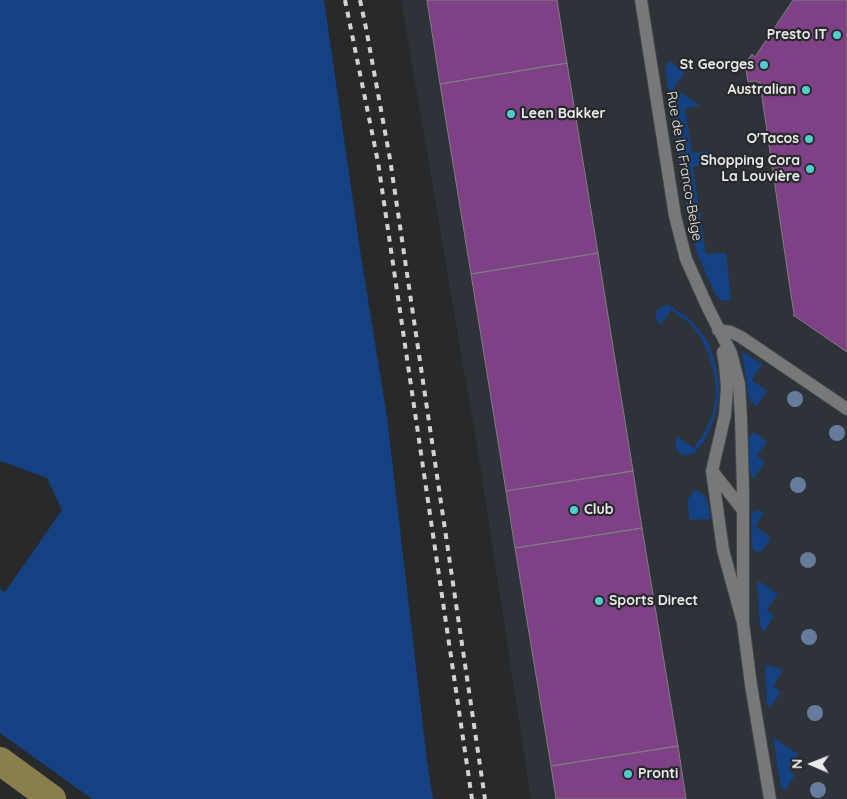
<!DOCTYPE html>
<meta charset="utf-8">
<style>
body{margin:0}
#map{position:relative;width:847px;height:799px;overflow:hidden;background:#28292b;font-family:Quicksand,sans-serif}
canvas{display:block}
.north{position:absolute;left:787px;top:739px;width:50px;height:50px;-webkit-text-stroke:4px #28292b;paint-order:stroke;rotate:271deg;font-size:14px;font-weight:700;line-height:20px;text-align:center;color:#e8e9ea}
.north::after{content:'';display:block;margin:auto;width:18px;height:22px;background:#e8e9ea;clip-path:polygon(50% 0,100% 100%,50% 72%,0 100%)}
</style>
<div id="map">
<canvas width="847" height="799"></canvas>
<div class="north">N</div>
</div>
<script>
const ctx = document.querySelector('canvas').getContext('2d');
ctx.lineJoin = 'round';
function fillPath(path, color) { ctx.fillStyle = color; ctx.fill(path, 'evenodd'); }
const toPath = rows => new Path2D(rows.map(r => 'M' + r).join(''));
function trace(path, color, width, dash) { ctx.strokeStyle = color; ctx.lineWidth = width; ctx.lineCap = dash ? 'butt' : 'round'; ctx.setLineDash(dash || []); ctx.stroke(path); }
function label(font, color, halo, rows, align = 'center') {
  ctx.font = font + ' Quicksand,sans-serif'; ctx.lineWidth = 4.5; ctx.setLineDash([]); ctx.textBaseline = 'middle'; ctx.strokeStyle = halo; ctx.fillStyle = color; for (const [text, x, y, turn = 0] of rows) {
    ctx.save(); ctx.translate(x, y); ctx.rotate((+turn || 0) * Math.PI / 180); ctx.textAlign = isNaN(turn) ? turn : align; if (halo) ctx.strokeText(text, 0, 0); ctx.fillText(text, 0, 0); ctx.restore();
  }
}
fillPath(toPath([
 [401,0,847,0,847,799,531,799,478,452]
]), '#2e3339');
fillPath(toPath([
 [0,0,324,0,361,256,387,417,427,761,433,799,92,799,0,733,0,589,5,592,62,510,47,478,0,461],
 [670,61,685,73,674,88,700,105,685,109,692,153,710,151,712,164,693,167,706,254,726,253,731,298,727,301,720,300,715,294,697,253,688,218,665,68,667,63],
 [669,305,687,317,697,327,708,342,715,362,719,384,718,404,712,425,704,441,693,454,684,456,678,452,675,445,677,436,694,448,705,431,713,413,716,395,715,377,708,353,700,336,689,323,671,310,661,325,656,319,656,312,663,306],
 [742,351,762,364,752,380,767,391,757,406,749,400],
 [753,433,756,433,767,442,757,456,765,462,754,479,750,473,749,459,749,436],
 [695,489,707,498,711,519,690,520,687,501],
 [758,510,764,513,755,526,771,538,762,551,756,552,752,548,751,516,753,512],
 [759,581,778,594,767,610,774,615,764,632,760,625,757,585],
 [768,665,783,670,773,686,781,692,770,708,767,703,765,666],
 [773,737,798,754,788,769,795,775,785,791,781,787]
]), '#144181');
const building = toPath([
 [427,0,557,0,567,63,440,84,427,0],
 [793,0,847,0,847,352,793,315,794,314,789,282,760,83,755,81,748,82,745,64,752,54,755,57,793,0],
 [567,63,598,253,471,274,440,84,567,63],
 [598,253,633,471,506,491,471,274,598,253],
 [633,471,642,528,515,548,506,491,633,471],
 [642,528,678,746,551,766,515,548,642,528],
 [678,746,686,799,556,799,551,766,678,746]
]);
fillPath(building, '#7e4185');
trace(building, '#7f7d7f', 1);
const service = toPath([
 [641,0,675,216,686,259,708,308,731,353,739,384,741,418,743,491,743,623],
 [718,330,731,332,741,337,847,409],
 [723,352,725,365,727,388,725,415,712,471,723,550,743,623,751,685,770,799],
 [713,472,742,509]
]);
const primary = toPath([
 [0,761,52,799]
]);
trace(service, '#444647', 14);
trace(primary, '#444647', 29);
trace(service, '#76787a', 12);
trace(primary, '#8a7e4c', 28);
trace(toPath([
 [345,0,378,162,472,799],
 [360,0,366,28,390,159,485,799]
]), '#d1d2d3', 4, [6, 6]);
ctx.fillStyle = '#667c9d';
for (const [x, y] of [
 [795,399],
 [837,433],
 [798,485],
 [808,560],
 [809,637],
 [815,713],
 [818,790]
]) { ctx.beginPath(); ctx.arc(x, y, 8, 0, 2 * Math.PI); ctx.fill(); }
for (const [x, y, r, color] of [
 [837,35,5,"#52cdce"],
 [764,65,5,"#52cdce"],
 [806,90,5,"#52cdce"],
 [511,114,5,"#52cdce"],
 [809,139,5,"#52cdce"],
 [810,169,5,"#52cdce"],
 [574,510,5,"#52cdce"],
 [599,601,5,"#52cdce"],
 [628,774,5,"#52cdce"]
]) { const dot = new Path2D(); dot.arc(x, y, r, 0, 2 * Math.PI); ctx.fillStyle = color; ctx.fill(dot); trace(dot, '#28292b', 2); }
label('bold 14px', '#e8e9ea', '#28292b', [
 ["Presto IT",827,35],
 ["St Georges",754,65],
 ["Australian",796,90],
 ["Leen Bakker",521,114,"left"],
 ["O'Tacos",799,139],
 ["Shopping Cora",800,161],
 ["La Louvière",800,177],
 ["Club",584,510,"left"],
 ["Sports Direct",609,601,"left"],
 ["Pronti",638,774,"left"]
], 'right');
label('14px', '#e8e9ea', '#28292b', [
 ["Rue de la Franco-Belge",684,166,80]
]);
</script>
